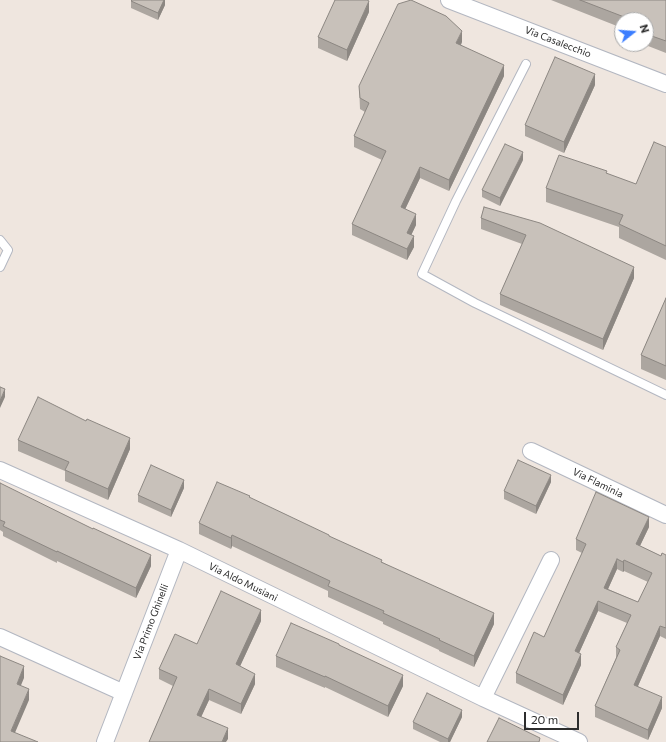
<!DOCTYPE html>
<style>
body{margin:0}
#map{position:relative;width:666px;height:742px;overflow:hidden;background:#efe6df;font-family:Commissioner,sans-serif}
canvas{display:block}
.north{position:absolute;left:614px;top:12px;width:40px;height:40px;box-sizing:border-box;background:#fff;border:1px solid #ababab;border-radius:50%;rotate:73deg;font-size:11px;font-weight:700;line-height:16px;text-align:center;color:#2d2d2d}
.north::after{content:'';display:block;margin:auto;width:14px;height:18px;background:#3c7eff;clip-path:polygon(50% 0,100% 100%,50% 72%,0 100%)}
.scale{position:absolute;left:524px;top:712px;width:55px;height:18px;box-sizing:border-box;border:2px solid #2d2d2d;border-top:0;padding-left:5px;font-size:12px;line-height:14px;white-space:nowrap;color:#2d2d2d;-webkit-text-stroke:3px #fff;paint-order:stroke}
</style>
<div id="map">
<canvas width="666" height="742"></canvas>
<div class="north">N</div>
<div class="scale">20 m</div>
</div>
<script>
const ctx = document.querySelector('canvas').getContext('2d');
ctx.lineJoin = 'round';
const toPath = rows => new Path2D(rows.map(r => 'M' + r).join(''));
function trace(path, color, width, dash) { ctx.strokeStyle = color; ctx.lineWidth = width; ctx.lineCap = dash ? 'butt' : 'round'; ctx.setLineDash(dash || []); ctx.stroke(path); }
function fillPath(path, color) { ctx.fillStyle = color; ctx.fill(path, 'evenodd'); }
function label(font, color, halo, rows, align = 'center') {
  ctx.font = font + ' Commissioner,sans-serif'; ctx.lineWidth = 3; ctx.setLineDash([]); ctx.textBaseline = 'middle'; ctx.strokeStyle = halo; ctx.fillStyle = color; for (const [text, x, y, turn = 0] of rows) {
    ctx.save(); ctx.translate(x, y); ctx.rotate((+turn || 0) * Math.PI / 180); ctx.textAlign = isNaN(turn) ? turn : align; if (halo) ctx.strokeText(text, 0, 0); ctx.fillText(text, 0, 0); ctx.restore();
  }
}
const lane = toPath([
 [526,64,456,201,422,274,475,303,666,395],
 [0,240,8,250,0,267]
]);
const street = toPath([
 [449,0,666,84],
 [531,451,666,515],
 [0,470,179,550,483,698,579,742],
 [0,637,124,693],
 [483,698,551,560],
 [105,742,179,550]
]);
trace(lane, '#b3b7c1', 10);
trace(street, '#b3b7c1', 18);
trace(lane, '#fff', 8);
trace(street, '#fff', 16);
fillPath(toPath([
 [165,0,165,5,158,20,131,8,131,1],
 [551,0,666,0,666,53,643,44,646,44,646,20,622,20,622,28],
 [369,12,347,61,318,48,318,37],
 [462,42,461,45,504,76,449,191,420,178,405,209,416,225,411,235,414,247,407,260,352,235,352,224,382,160,354,147,354,136,365,112,360,109,359,86],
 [595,85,564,153,525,136,525,125],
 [666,147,666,260,619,238,619,227,546,202,546,188,607,174,636,184],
 [523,160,500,206,482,197,482,190],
 [484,207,634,278,603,350,500,305,500,294,522,244,481,229,481,218],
 [666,298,666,380,641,369,641,355],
 [86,421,130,449,108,500,65,481,65,471,18,451,18,440],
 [551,482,536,514,504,499,504,491],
 [0,483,151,566,136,598,57,561,57,563,3,536,3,532,0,530],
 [184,488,171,517,138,502,138,495],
 [250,498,382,562,494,624,474,667,439,651,439,650,383,624,383,622,328,597,328,591,232,546,231,549,199,534,199,523],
 [649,527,640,546,661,556,666,555,666,639,660,636,638,686,662,708,648,740,595,717,595,706,616,658,616,647,627,623,598,611,579,653,581,665,563,705,516,683,516,673,544,637,582,553,576,550,576,539],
 [617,569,623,572,624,571,648,582,638,602,608,589],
 [261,621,240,666,255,684,241,714,209,700,201,717,228,739,149,742,173,686,159,679,159,669,197,644],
 [339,645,403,686,388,717,325,687,325,688,276,667,276,656],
 [462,717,450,742,440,742,413,729,413,722]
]), '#aca6a0');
fillPath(toPath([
 [163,0,165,0,165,5,158,20,158,13],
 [369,1,369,12,347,61,347,50],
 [462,31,462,42,456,54,456,43],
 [504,65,504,76,449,191,449,180],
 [595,74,595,85,564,153,564,142],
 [523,152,523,160,500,206,500,198],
 [420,167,420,178,401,218,401,207],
 [416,214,416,225,407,244,407,233],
 [414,236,414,247,407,260,407,249],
 [634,267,634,278,603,350,603,339],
 [5,389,5,397,0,408,0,401],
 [130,438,130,449,108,500,108,489],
 [551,475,551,482,536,514,536,506],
 [184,480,184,488,171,517,171,510],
 [649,517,649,527,636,554,636,544],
 [232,535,232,546,231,549,231,538],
 [151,555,151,566,136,598,136,588],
 [617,559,617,569,604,598,604,588],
 [624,560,624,571,623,572,623,562],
 [598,601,598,611,575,662,575,651],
 [261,610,261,621,236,675,236,664],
 [494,613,494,624,474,667,474,656],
 [660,626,660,636,634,695,634,685],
 [581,654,581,665,563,705,563,695],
 [24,666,24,678,17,695,17,684],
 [255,674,255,684,241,714,241,704],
 [403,675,403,686,388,717,388,706],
 [29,689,29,700,11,742,11,731],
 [209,689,209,700,197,726,197,715],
 [662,697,662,708,648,740,648,730],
 [462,710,462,717,450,742,448,742,448,739],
 [228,728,228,739,226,742,222,742]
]), '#8c8782');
const building = toPath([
 [132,0,164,0,158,13,131,1,132,0],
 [335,0,367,0,369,1,347,50,318,37,335,0],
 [411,0,446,16,462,31,456,43,504,65,449,180,420,167,401,207,416,214,407,233,414,236,407,249,352,224,386,151,354,136,369,103,360,98,359,86,398,4,411,0],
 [580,0,666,0,666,41,646,34,646,20,632,20,580,0],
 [555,57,595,74,564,142,525,125,555,57],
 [654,142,666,147,666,246,619,224,623,215,546,188,559,155,607,171,606,173,636,184,654,142],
 [505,144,523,152,500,198,482,190,505,144],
 [484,207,540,223,634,267,603,339,500,294,526,235,481,218,484,207],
 [666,298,666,366,641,355,666,298],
 [0,387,5,389,0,401,0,387],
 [38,397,86,421,87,419,130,438,108,489,65,470,69,462,18,440,38,397],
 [518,460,551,475,536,506,504,491,518,460],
 [151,465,184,480,171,510,138,495,151,465],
 [217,482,250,496,249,497,329,535,329,536,382,560,381,562,494,613,474,656,439,640,440,639,383,613,384,611,328,586,330,581,232,535,231,538,199,523,217,482],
 [0,483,93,529,93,528,151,555,136,588,57,551,57,552,3,526,5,522,0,520,0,483],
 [596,492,649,517,636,544,661,556,662,553,666,555,666,628,660,626,634,685,662,697,648,730,595,706,620,650,616,647,631,615,598,601,575,651,581,654,563,695,516,673,534,632,544,637,586,544,576,539,596,492],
 [617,559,623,562,624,560,652,573,638,602,604,588,617,559],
 [221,591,261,610,236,664,255,674,241,704,209,689,197,715,228,728,222,742,149,742,177,677,159,669,175,634,197,644,221,591],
 [291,623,339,644,339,645,403,675,388,706,325,676,325,677,276,656,291,623],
 [0,656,24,666,17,684,29,689,11,731,38,742,0,742,0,656],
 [427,693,462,710,448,739,413,722,427,693],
 [499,718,540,738,539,742,487,742,499,718]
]);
fillPath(building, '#c8c1ba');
trace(building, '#8c8782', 1);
label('10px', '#2d2d2d', '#fff', [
 ["Via Casalecchio",558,42,21],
 ["Via Flaminia",598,483,26],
 ["Via Aldo Musiani",243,582,26],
 ["Via Primo Ghinelli",151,622,-69]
]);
</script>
